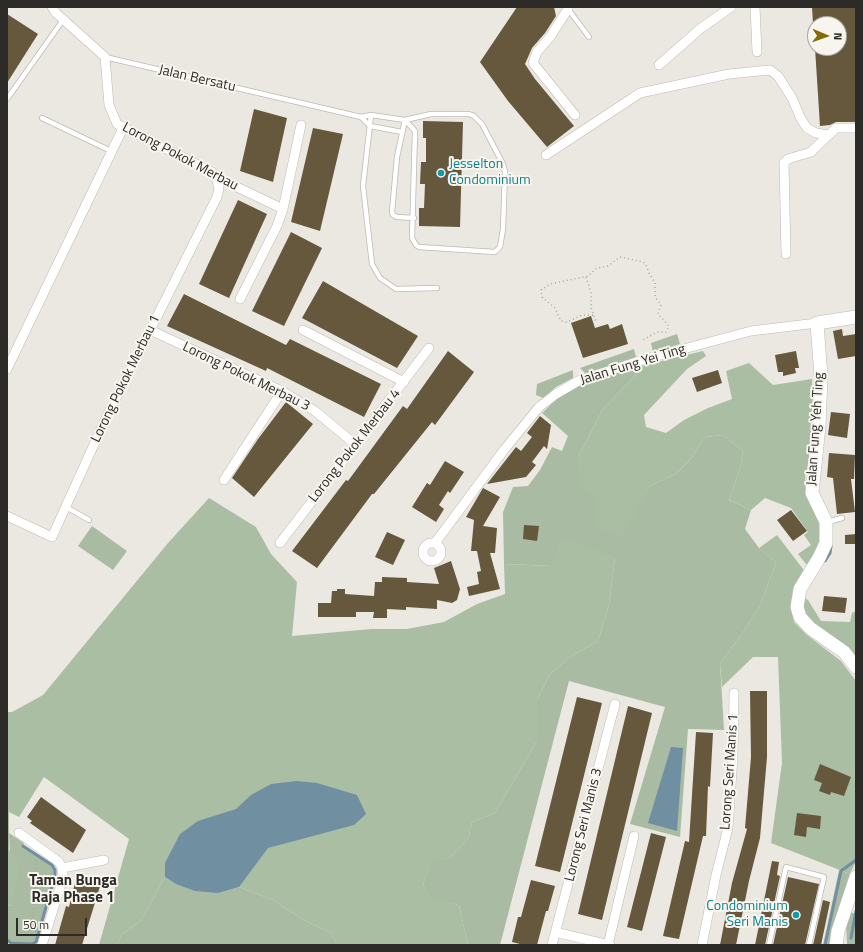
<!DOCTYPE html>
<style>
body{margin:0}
#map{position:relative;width:863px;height:952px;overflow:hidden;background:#ebe8e2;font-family:"Titillium Web",sans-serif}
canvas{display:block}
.frame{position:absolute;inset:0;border:8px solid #2c2b28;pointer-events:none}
.north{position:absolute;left:807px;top:16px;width:40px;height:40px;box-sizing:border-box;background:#f8f5ef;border:1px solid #a6a49f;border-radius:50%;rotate:92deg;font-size:11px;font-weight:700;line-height:16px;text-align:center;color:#2c2b28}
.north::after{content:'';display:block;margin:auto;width:14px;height:18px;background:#836c07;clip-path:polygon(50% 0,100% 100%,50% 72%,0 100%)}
.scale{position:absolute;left:16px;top:918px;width:71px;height:18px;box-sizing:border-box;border:2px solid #2c2b28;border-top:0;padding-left:5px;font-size:12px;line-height:14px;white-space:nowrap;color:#2c2b28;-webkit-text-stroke:3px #f8f5ef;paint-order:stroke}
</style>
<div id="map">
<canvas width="863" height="952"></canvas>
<div class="frame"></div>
<div class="north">N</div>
<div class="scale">50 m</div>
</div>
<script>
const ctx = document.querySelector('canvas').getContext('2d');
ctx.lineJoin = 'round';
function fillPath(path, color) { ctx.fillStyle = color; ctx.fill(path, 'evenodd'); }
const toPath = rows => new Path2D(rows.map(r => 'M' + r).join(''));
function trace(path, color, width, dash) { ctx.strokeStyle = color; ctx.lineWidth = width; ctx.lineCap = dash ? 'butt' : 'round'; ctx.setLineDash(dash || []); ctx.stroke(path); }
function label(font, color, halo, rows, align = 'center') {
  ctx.font = font + ' "Titillium Web",sans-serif'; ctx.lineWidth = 4; ctx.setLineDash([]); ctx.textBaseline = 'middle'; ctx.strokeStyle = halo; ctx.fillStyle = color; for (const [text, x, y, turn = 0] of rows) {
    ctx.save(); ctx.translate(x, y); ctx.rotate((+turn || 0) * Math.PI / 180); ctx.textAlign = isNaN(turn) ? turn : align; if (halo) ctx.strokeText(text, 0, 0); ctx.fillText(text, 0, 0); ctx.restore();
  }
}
fillPath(toPath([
 [677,334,680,344,653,352,651,343],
 [634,349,636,357,586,374,580,368],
 [645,365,603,409,578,457,638,505,650,486,676,474,691,459,705,437,723,435,743,451,740,468,729,500,751,510,745,529,759,548,776,562,760,605,744,631,720,663,724,730,688,729,680,837,630,824,665,707,569,681,500,945,468,945,459,905,429,899,423,884,430,862,451,857,468,839,472,822,495,813,537,741,537,700,550,674,570,657,598,641,609,605,615,557,551,566,504,564,503,512,513,487,528,486,540,470,552,447,562,451,568,436,542,413,561,395,571,388,595,378],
 [573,370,573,378,556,387,543,398,536,395,537,384],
 [92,526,127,551,113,570,78,546],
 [9,833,24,843,23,846,52,865,55,870,55,876,38,938,36,942,32,944,7,943,7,905,12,906],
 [839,870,850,874,839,907,831,945,823,945],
 [165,877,176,884,218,893,239,887,273,900,302,919,331,933,337,945,118,945,121,935,141,921],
 [850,912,856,914,856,945,847,944,846,924]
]), '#a9bca3');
fillPath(toPath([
 [703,351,706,356,687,369,644,415,646,427,666,433,684,420,708,408,732,399,726,371,749,363,773,385,812,379,813,420,810,455,805,477,806,494,819,522,822,543,811,564,806,564,798,554,811,545,804,535,808,532,791,508,765,498,751,510,729,500,740,468,743,451,723,435,705,437,691,459,676,474,650,486,622,537,594,526,597,499,580,489,578,457,603,409,645,365],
 [209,498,256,527,271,554,297,582,292,636,372,629,407,629,444,622,477,604,505,594,504,564,551,566,561,538,615,557,609,605,598,641,570,657,550,674,537,700,537,741,495,813,472,822,468,839,451,857,430,863,423,884,429,898,459,905,468,945,337,945,331,933,302,919,273,900,239,887,218,893,195,891,176,884,165,877,141,921,121,935,118,945,99,945,129,839,44,777,19,817,9,812,9,850,20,861,12,906,7,905,7,712,12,712,43,695,168,543],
 [777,535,803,569,803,573,791,607,794,622,807,635,841,661,856,681,856,861,850,874,771,843,782,763,778,657,753,657,722,687,720,663,744,631,760,605,776,562,759,548],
 [801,596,808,600,821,621,850,622,852,613,856,611,856,663,805,620]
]), '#aabea4');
fillPath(toPath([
 [671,747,683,748,677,831,648,823],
 [297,781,317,783,357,795,366,814,354,825,268,848,239,887,218,893,195,891,176,884,165,877,165,863,180,834,198,821,236,809,251,795,271,784]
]), '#708fa0');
trace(toPath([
 [825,561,830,553,831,546],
 [851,938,856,911],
 [7,940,11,943,32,944,36,942,55,876,55,870,52,865,23,846],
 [825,945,841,871,856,860]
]), '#708fa0', 3);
fillPath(toPath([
 [517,7,554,7,556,16,545,33,532,48,525,64,535,79,574,126,547,147,508,101,480,62],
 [812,7,856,7,856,122,836,122,830,125,820,126,815,48,839,48,839,24,813,24],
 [7,14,38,34,7,83],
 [254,109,287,118,273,182,240,171],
 [423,121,463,122,460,227,419,226,419,208,424,208,425,184,420,184,421,162,426,162,426,138,423,138],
 [313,128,343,134,320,231,291,222],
 [238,200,267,214,229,298,199,284],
 [291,232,322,248,284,326,252,311],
 [323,281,418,336,397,368,302,318],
 [184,294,286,345,290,339,381,384,364,417,267,368,266,371,167,326],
 [591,316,595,328,608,324,610,329,622,324,628,344,583,358,571,323],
 [842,329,843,336,856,334,856,356,838,359,833,331],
 [448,351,474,372,435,425,432,422,374,494,372,494,317,568,292,551,346,480,348,481,403,406,407,409],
 [796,351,799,368,795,368,796,373,783,376,783,372,778,372,775,355],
 [718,370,722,383,697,392,692,378],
 [286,402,313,424,254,497,232,478,258,439],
 [831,412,850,414,847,438,828,435],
 [540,416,551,425,547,449,544,446,532,462,536,465,526,477,487,484,516,447,521,451,532,437,527,433],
 [829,453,855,455,854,479,851,479,855,512,837,514,833,478,827,477],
 [445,461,464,472,450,493,448,491,439,505,444,509,436,522,412,507,427,483,430,485],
 [483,488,500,497,483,526,497,528,495,553,490,553,500,589,469,596,467,587,479,584,477,572,481,571,477,551,471,551,474,520,466,517],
 [791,510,807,531,793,541,777,520],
 [524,525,539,526,537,541,523,539],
 [387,532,405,540,393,565,375,557],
 [856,534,856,544,845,544,845,535],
 [451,561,460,589,457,600,452,603,437,600,437,609,406,607,406,610,387,609,387,618,373,618,374,612,356,612,356,617,318,617,318,603,331,603,332,591,337,591,337,589,345,589,345,594,374,596,375,582,382,582,382,577,407,578,407,582,439,584,434,568],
 [824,596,847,598,845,613,822,611],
 [750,691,767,691,767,757,760,838,749,881,736,945,720,945,732,883,747,829,745,828,751,757],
 [577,697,602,703,560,872,535,866],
 [628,706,652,713,602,920,578,914],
 [696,732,713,733,710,787,708,786,706,836,703,836,679,939,663,936,685,841,689,842],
 [820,764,851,777,844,796,831,792,830,795,819,791,822,783,814,780],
 [41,797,86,830,73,853,30,823,32,821,27,817],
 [797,813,821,816,820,829,807,827,806,837,794,835],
 [651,833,666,837,642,931,627,927],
 [772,861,779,862,777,875,780,876,765,945,755,945],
 [788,877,819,884,805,945,773,945],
 [81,878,101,883,82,945,55,945,66,906,69,907,75,883,79,884],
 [531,880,555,886,548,911,546,911,537,945,524,945,512,942,518,917,521,917],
 [823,900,830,902,821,945,813,945]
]), '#65583d');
const lane = toPath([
 [568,9,589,37],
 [105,57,361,117,371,115,405,120,431,114,469,114,474,116,482,124,503,164,505,172,503,229,500,247,495,252,419,247,416,245,412,238,415,131,405,120],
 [7,99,63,20],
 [371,115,363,186,372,264,380,278,396,289,437,288],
 [361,117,370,126,402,132],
 [42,118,113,152],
 [405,120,397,157,392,212,393,215,397,217,414,218],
 [66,507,89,520],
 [828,522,842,518],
 [769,945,786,867,824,877,809,945]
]);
const street = toPath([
 [52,7,56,13,105,57,109,105,117,124,212,172,216,177,283,209],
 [567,7,568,9,550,37,537,52,533,63,575,115],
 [755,7,757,52],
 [659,65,700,29,731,7],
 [546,155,640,93,729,74,770,70,778,76,792,98,801,119,807,128,816,133,828,135],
 [786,254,784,163,788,159,811,152,836,128,856,128],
 [240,299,277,226,283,209,301,125],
 [150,330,282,391,315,411,356,445],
 [303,330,404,382],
 [7,369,123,128],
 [224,480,282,391],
 [7,516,52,537,106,418,217,197,219,189,216,177],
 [280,543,429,348],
 [435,543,504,450,539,407,556,394,580,380,646,359,751,331,817,323],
 '423 552a9 9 0 1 1 18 0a9 9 0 1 1-18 0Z',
 [19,833,59,862,62,868,63,878,42,945],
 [62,868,104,860],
 [556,932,610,945],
 [552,945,615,704],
 [608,945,634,836],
 [702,945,716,875,728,828,733,757,734,693]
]);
const secondary = toPath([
 [856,317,817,323,821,377,819,426,812,493,826,522,826,543,819,558,800,589,797,607,800,617,810,628,844,652,856,667],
 [836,945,838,931,856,877]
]);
trace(lane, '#bdbab4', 6);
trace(street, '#bdbab4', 10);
trace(secondary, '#bdbab4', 14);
trace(toPath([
 [586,277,591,292,591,307,596,322],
 [593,315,582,315,567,322,561,321,555,308,542,297,541,290,550,284,588,276,597,268,608,266,620,257,643,262,646,265,649,273,655,283,655,297,661,305,658,314,669,326,666,332,657,332,641,341],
 [35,897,46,900],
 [33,925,36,857]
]), '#a8a6a1', 1.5, [1, 3]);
trace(lane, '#fff', 4.5);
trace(street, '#fff', 9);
trace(secondary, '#fff', 13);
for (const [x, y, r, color] of [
 [441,173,4,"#0f9aa8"],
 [796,915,4,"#0f9aa8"]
]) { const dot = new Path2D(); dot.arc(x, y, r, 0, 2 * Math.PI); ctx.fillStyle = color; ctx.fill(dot); trace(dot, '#f8f5ef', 1.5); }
label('14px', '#2c2b28', '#f8f5ef', [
 ["Jalan Bersatu",197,79,13],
 ["Lorong Pokok Merbau",180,157,28],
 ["Jalan Fung Yei Ting",633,365,-17],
 ["Lorong Pokok Merbau 3",246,377,26],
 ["Lorong Pokok Merbau 1",126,379,-64],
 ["Jalan Fung Yeh Ting",816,429,-86],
 ["Lorong Pokok Merbau 4",355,446,-52],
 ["Lorong Seri Manis 1",730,772,-86],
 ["Lorong Seri Manis 3",584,825,-76]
]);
label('14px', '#0d838f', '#f8f5ef', [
 ["Jesselton",449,165],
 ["Condominium",449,181],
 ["Condominium",788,907,"right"],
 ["Seri Manis",788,923,"right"]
], 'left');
label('bold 15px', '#2c2b28', '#f8f5ef', [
 ["Taman Bunga",73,881],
 ["Raja Phase 1",73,898]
]);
</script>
